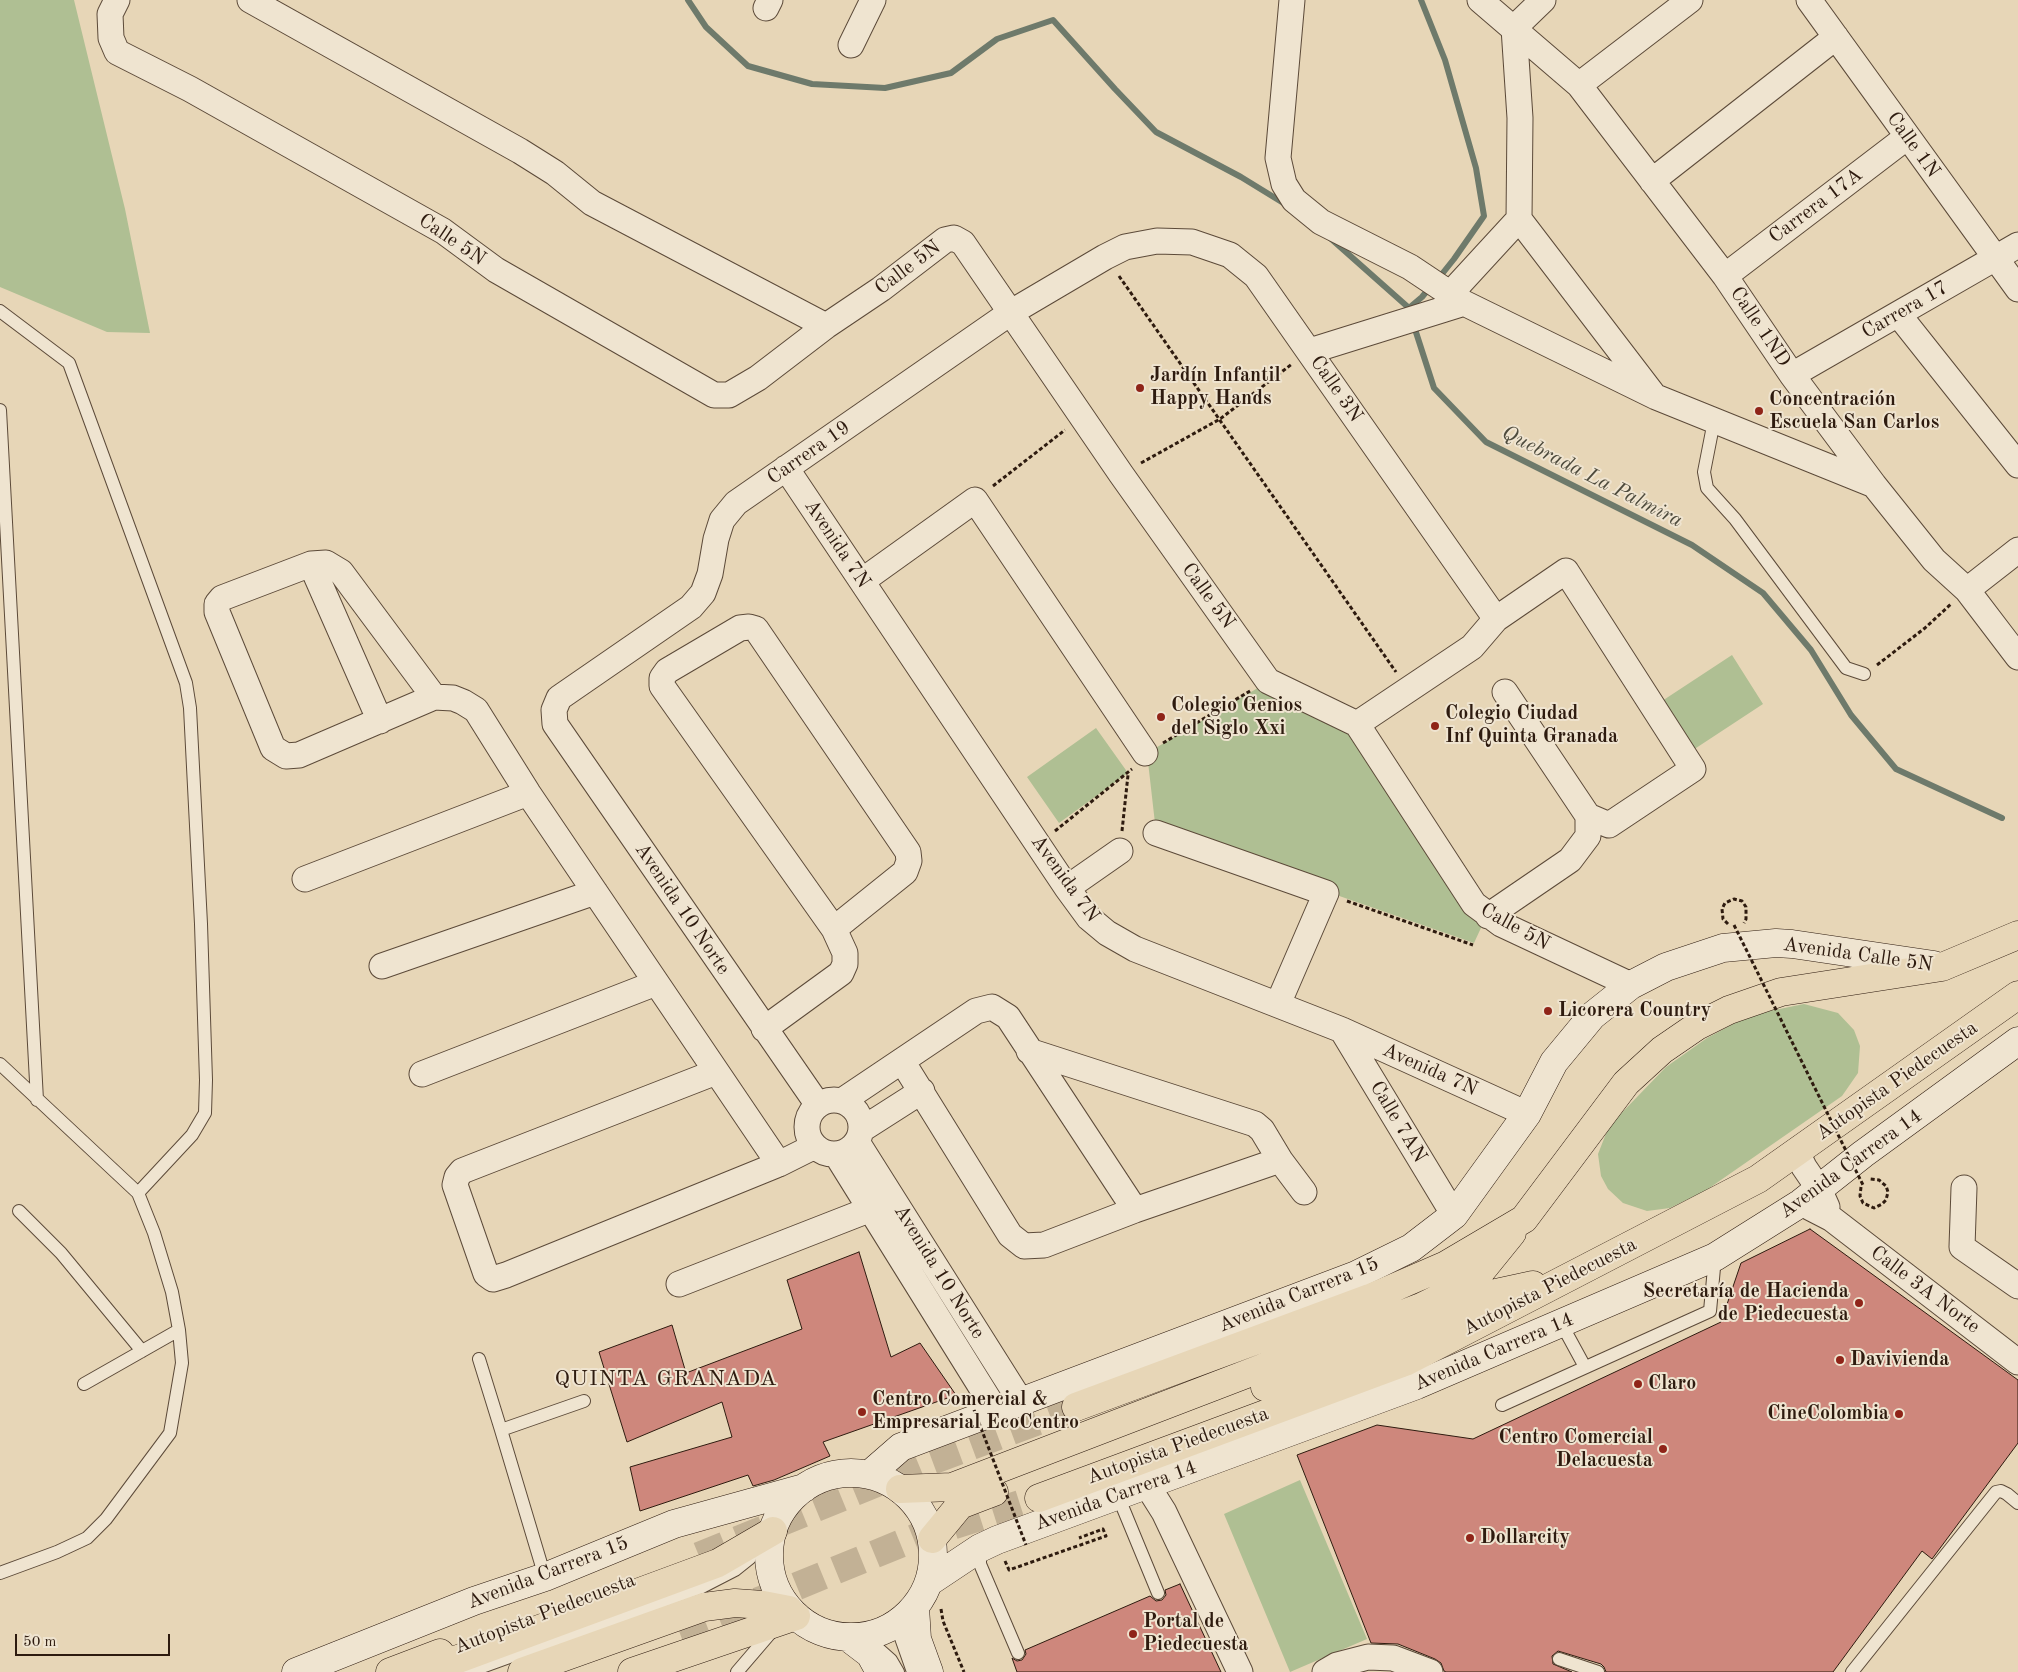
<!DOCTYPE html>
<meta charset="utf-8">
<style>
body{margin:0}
#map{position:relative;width:2018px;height:1672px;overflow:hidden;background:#e7d6b7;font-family:"Old Standard TT",serif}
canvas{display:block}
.scale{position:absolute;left:15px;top:1634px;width:155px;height:22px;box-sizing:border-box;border:2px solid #2e1b0f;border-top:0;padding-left:6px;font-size:15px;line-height:18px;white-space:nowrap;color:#2e1b0f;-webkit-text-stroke:4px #efe4d0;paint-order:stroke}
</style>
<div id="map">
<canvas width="2018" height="1672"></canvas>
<div class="scale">50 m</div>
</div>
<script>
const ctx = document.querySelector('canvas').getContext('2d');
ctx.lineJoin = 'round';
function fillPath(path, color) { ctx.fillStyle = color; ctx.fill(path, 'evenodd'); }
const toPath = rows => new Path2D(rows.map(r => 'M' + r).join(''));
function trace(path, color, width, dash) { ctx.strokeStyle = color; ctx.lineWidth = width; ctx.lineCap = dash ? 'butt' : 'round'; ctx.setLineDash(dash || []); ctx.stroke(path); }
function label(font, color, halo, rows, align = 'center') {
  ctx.font = font + ' "Old Standard TT",serif'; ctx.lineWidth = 4; ctx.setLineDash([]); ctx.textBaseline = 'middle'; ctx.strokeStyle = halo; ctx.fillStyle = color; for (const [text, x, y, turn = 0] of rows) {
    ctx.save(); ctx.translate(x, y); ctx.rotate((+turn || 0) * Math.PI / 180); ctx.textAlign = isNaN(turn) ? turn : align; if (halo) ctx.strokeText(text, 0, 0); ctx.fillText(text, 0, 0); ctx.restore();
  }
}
fillPath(toPath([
 [0,0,74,0,125,209,150,333,107,332,0,287],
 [1732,655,1763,704,1693,750,1662,701],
 [1268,682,1356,726,1486,917,1474,943,1156,832,1147,753],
 [1096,728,1128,773,1059,823,1027,777],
 [1804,1004,1838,1013,1854,1030,1860,1046,1858,1073,1842,1096,1705,1191,1670,1208,1647,1211,1623,1203,1608,1189,1601,1176,1598,1154,1609,1126,1666,1067,1707,1038,1750,1015],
 [1300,1480,1367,1639,1290,1672,1224,1514]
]), '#afbf93');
trace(toPath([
 [688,0,706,27,748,66,812,84,885,88,951,73,997,39,1053,20,1115,89,1156,132,1241,177,1285,204],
 [1421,0,1445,60,1476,168,1484,216,1454,259,1438,279],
 [1329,237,1409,308,1410,313],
 [1409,308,1422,297,1431,286],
 [1413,323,1434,388,1486,442,1692,545,1763,593,1811,650,1851,715,1896,769,2002,818]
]), '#6e7a6b', 6);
const building = toPath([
 [1810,1229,2018,1380,2018,1443,1932,1559,1922,1551,1833,1672,1606,1672,1604,1667,1601,1664,1558,1651,1552,1656,1553,1664,1572,1672,1446,1672,1444,1671,1441,1663,1435,1659,1398,1644,1371,1643,1297,1455,1377,1425,1473,1439,1721,1322,1741,1263,1810,1229],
 [859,1252,891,1357,920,1343,956,1395,823,1442,830,1456,774,1480,753,1486,748,1475,640,1511,630,1467,732,1437,722,1402,627,1442,599,1352,672,1325,686,1373,802,1329,787,1280,859,1252],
 [1180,1584,1221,1672,1017,1672,1012,1658,1017,1661,1022,1660,1026,1654,1025,1650,1150,1596,1156,1601,1162,1600,1166,1595,1165,1590,1180,1584]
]);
fillPath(building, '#ce877c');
trace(building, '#2e1b0f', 1);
trace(toPath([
 [699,1556,923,1464,1076,1407],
 [679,1631,785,1591,917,1537,1039,1498]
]), '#c2b195', 28, [28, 14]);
const lane = toPath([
 [0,311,69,363,186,683,190,708,201,924,206,1080,205,1113,192,1135,138,1193,154,1233,172,1292,179,1330,182,1363,170,1433,106,1519,87,1538,57,1552,0,1573],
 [0,410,37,1100],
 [1714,421,1704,472,1707,488,1735,519,1846,668,1864,674],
 [0,1064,138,1193],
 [19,1211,61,1253,142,1351],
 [1561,1323,1585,1367],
 [479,1359,501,1430],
 [84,1384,179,1330],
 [1502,1405,1710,1311,1715,1257],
 [1118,1496,1158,1593],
 [980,1548,980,1564,1018,1653],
 [545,1577,501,1430,584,1401],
 [910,1612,902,1625,901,1638,913,1672],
 [873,1644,891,1660,898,1672],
 [1559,1659,1598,1672],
 [468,1672,702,1587,735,1570,750,1558],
 [737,1672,773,1630],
 [1852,1672,1996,1492,2001,1491,2007,1494,2018,1503]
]);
const street = toPath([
 [117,0,110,14,111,38,117,52,190,89,443,231,496,270,714,395,729,395,758,378,826,326,881,289,945,240,954,238,963,243,1121,474,1268,681,1357,724,1474,904,1501,924,1631,985],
 [250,0,520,151,555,173,592,203,826,326],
 [1292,0,1278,158,1284,184,1294,200,1321,222,1410,267,1464,303],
 [1480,0,1579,85,1725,276,1792,375,1874,485,1934,560,1967,590,2018,657],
 [1809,0,2018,289],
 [766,8,770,0],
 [1514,28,1520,118,1519,219,1652,393],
 [1514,28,1543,0],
 [851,45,873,0],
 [1579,85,1690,0],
 [1652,181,1836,37],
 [1725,276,1907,137],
 [1450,294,1519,219],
 [1898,314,2018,465],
 [1310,351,1464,303,1656,397,1874,485],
 [1792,375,2018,245],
 [786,468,1067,888,1089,918,1107,933,1135,949,1342,1030,1527,1114],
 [311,564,380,721],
 [862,581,975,500,1145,753],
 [1967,590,2018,550],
 [434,697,299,755,286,756,273,748,217,612,217,604,222,598,311,564,326,563,341,572,434,697,453,698,463,702,476,710,528,793,779,1164],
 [1357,724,1472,647,1496,619,1566,571,1693,769,1609,825,1588,816],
 [1156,833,1326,893,1278,1004],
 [305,879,528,793],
 [1067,888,1120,851],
 [1488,916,1570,860,1588,836,1588,816,1505,692],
 [382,966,595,892],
 [764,1029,841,973,845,964,845,953,834,929,662,686,662,678,667,671,740,628,749,627,756,629,908,852,909,861,905,872,834,929],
 [1342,1030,1454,1215],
 [1029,1051,1255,1124,1262,1130,1280,1160,1304,1192],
 [902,1061,1010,1235,1024,1246,1044,1245,1135,1210,1280,1160],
 [716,1072,462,1171,457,1177,455,1185,486,1274,493,1279,506,1275,779,1164,815,1146],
 [422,1074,656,983],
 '807 1127a27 27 0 1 1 54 0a27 27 0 1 1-54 0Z',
 [842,1101,976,1011,992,1007,1008,1017,1135,1210],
 [818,1105,555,724,554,710,559,698,691,607,703,593,710,574,716,539,722,520,736,503,1010,313,1105,257,1125,247,1157,241,1192,242,1230,255,1256,276,1496,619],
 [861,1130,922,1091],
 [857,1142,1021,1402],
 [1797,1152,1804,1167,1819,1189,1827,1207],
 [836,1154,996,1411],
 [1964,1188,1962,1247,2018,1286],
 [1801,1203,1832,1219,2018,1362],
 [679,1284,871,1209],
 [1147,1485,1164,1512,1240,1672],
 [1325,1672,1337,1665,1368,1657,1393,1658,1430,1672]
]);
const secondary = toPath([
 '769 1555a82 82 0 1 1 164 0a82 82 0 1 1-164 0Z',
 [870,1474,901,1447,1356,1275,1411,1248,1454,1215,1527,1114,1554,1062,1592,1016,1631,985,1666,967,1723,948,1776,943,1792,944,1934,965],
 [929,1582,980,1548,997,1540,1417,1385,1715,1257,1801,1203,1863,1154,2018,1041],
 [915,1607,917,1639,929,1672],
 [849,1638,870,1654,880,1672],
 [296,1672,474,1601,545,1577,674,1524,804,1488]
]);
const highway = toPath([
 [1265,1387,1383,1342,1487,1295,1533,1285],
 [1076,1407,1370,1298,1446,1265,1524,1219,1626,1083,1662,1050,1697,1026,1729,1010,1781,992,1942,967,2018,935],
 [900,1489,952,1487,1421,1307,1456,1290,1478,1275,1512,1233],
 [1039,1498,1405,1362,1758,1179,2018,995],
 [932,1539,960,1505,994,1492],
 [390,1672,440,1653],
 [423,1672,718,1563,773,1531],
 [522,1672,704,1607,735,1603,763,1605,789,1610],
 [632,1672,796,1616]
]);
trace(lane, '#5c4a39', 14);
trace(street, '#5c4a39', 27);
trace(secondary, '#2e1b0f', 29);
trace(highway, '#2e1b0f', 29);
trace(toPath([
 [1119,276,1396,672],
 [1141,463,1220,419,1292,364],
 [993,486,1065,430],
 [1877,665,1925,628,1951,604],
 [1163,743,1250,691],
 [1055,831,1132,769],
 [1122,831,1128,775],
 [1347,901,1473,945],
 [1728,924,1723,919,1722,909,1725,903,1734,899,1742,901,1746,907,1746,919,1744,923],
 [1861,1187,1860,1196,1863,1203,1874,1208,1882,1204,1886,1200,1888,1192,1886,1186,1879,1180,1870,1179],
 [1005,1561,1009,1570,1106,1536,1103,1529,1079,1538],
 [941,1609,943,1621,964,1672]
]), '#2e1b0f', 3, [4, 2.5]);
trace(lane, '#efe4d0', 12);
trace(street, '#efe4d0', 25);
trace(secondary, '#efe4d0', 28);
trace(highway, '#e7d6b7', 28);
trace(toPath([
 [1734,925,1863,1185],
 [974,1410,1026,1545]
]), '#2e1b0f', 3, [4, 2.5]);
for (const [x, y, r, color] of [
 [1140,388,5,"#8f2418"],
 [1759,411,5,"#8f2418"],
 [1161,717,5,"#8f2418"],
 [1435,726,5,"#8f2418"],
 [1548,1011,5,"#8f2418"],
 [1859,1303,5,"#8f2418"],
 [1840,1360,5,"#8f2418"],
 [1638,1384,5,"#8f2418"],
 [862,1412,5,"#8f2418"],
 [1899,1414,5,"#8f2418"],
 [1663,1449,5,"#8f2418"],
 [1470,1538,5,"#8f2418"],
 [1133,1634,5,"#8f2418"]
]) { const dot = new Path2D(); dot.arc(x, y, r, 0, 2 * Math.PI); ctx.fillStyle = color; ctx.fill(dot); trace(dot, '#efe4d0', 2); }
label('20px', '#2e1b0f', '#efe4d0', [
 ["Calle 1N",1913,145,54],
 ["Carrera 17A",1816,206,-37],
 ["Calle 5N",452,240,34],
 ["Calle 5N",908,268,-37],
 ["Carrera 17",1905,310,-30],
 ["Calle 1ND",1760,327,56],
 ["Calle 3N",1336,389,55],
 ["Carrera 19",809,453,-35],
 ["Avenida 7N",837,544,56],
 ["Calle 5N",1208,596,54],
 ["Avenida 7N",1065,879,54],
 ["Avenida 10 Norte",682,909,56],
 ["Calle 5N",1515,927,29],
 ["Avenida Calle 5N",1858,955,8],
 ["Avenida 7N",1430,1070,24],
 ["Autopista Piedecuesta",1897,1081,-35],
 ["Calle 7AN",1398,1122,59],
 ["Avenida Carrera 14",1851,1164,-36],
 ["Avenida 10 Norte",939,1272,58],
 ["Autopista Piedecuesta",1550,1287,-27],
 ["Calle 3A Norte",1925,1290,37],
 ["Avenida Carrera 15",1299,1295,-22],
 ["Avenida Carrera 14",1494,1352,-23],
 ["Autopista Piedecuesta",1178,1446,-20],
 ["Avenida Carrera 14",1116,1496,-20],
 ["Avenida Carrera 15",548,1573,-21],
 ["Autopista Piedecuesta",545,1614,-21]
]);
label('bold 20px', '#2e1b0f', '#efe4d0', [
 ["Jardín Infantil",1150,376],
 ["Happy Hands",1150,399],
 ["Concentración",1769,400],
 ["Escuela San Carlos",1769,423],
 ["Colegio Genios",1171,706],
 ["del Siglo Xxi",1171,729],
 ["Colegio Ciudad",1445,714],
 ["Inf Quinta Granada",1445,737],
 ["Licorera Country",1558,1011],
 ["Secretaría de Hacienda",1849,1292,"right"],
 ["de Piedecuesta",1849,1315,"right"],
 ["Davivienda",1850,1360],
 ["Claro",1648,1384],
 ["Centro Comercial &",872,1400],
 ["Empresarial EcoCentro",872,1423],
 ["CineColombia",1889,1414,"right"],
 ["Centro Comercial",1653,1438,"right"],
 ["Delacuesta",1653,1461,"right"],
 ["Dollarcity",1480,1538],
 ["Portal de",1143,1622],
 ["Piedecuesta",1143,1645]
], 'left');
label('italic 21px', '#4e4b3d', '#efe4d0', [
 ["Quebrada La Palmira",1592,477,27]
]);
ctx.letterSpacing = '1px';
label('22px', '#2e1b0f', '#efe4d0', [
 ["QUINTA GRANADA",666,1379]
]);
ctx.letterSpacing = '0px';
</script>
